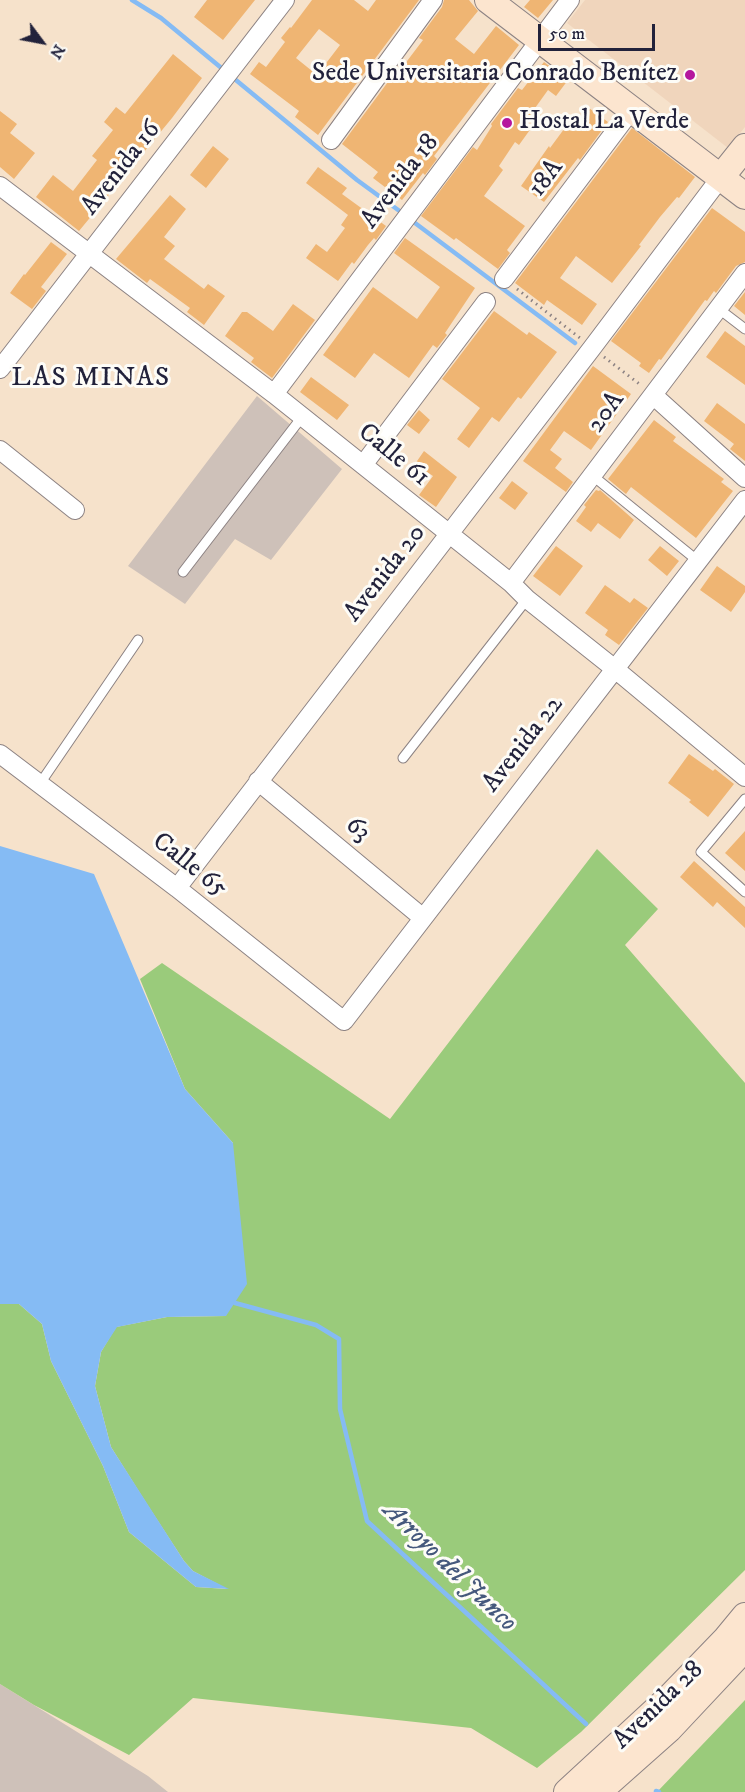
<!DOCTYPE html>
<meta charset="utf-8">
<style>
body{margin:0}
#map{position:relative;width:745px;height:1792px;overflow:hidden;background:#f6e2cb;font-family:"IM FELL DW Pica",serif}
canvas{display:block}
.north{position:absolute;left:12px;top:12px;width:60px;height:60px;-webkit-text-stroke:4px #fdfcf7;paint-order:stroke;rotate:122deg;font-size:16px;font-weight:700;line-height:24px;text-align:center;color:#22223b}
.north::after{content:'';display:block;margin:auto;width:21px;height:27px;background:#22223b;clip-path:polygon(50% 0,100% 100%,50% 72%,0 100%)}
.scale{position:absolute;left:538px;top:24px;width:117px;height:27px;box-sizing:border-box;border:3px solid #22223b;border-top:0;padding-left:8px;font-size:18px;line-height:21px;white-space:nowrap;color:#22223b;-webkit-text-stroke:4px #fdfcf7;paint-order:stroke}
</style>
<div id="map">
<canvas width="745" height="1792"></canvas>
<div class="north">N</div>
<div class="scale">50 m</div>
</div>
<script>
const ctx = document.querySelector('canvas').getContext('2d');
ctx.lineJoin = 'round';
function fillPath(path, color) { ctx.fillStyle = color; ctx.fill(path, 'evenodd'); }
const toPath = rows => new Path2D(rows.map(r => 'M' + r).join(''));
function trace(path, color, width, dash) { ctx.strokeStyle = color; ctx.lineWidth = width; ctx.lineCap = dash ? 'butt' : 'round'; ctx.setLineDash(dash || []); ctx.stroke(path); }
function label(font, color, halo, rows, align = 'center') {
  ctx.font = font + ' "IM FELL DW Pica",serif'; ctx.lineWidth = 6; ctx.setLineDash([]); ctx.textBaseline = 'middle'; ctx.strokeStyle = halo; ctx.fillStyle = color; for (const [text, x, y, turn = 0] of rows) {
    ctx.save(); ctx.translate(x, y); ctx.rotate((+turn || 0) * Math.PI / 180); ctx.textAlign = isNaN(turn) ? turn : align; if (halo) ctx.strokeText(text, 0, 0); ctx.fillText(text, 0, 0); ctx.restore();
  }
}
fillPath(toPath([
 [585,0,745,0,745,127,728,148,567,23]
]), '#f0d5bc');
fillPath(toPath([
 [257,396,342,469,271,560,235,539,185,604,128,566],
 [0,1684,148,1776,168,1792,0,1792]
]), '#cec1b9');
fillPath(toPath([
 [597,849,658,909,625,945,745,1083,745,1570,581,1732,537,1768,471,1728,193,1698,129,1755,34,1705,0,1684,0,1304,19,1304,42,1324,51,1361,103,1466,129,1532,196,1587,227,1589,193,1571,184,1561,143,1498,111,1447,95,1386,101,1352,116,1327,167,1317,226,1316,233,1143,185,1089,140,979,162,963,390,1119],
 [745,1700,745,1792,657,1792]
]), '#9acb7b');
fillPath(toPath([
 [0,846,94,874,185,1089,233,1143,247,1284,226,1316,167,1317,117,1327,101,1352,95,1386,111,1447,184,1561,193,1571,229,1589,196,1587,129,1532,103,1466,51,1361,42,1324,19,1304,0,1304]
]), '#85bbf4');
trace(toPath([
 [132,0,161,18,225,71],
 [231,76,357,180,405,215],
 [411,220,575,343],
 [235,1303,316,1325,339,1339,340,1409,367,1521,586,1724],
 [656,1791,659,1792]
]), '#85bbf4', 4.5);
fillPath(toPath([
 [207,0,255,0,223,40,194,17],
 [312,0,354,0,368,11,376,0,419,0,318,135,295,117,299,111,250,74,259,62,266,67,285,42,281,38,290,27,291,28],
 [319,29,340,45,317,75,296,58],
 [444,0,469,0,478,11,455,39,474,54,496,26,519,45,434,156,437,159,425,175,423,173,402,200,373,178,378,172,342,144,399,67,401,69,423,40,419,38,442,7],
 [530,0,553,0,538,18,524,7],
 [173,54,202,78,172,118,79,231,36,197,53,175,73,191,97,160,92,156,113,130,104,122,116,107,125,114],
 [544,62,568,80,556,96,548,90,525,122,532,127,519,145,515,142,499,166,503,170,484,196,525,226,507,250,510,253,498,269,456,238,454,240,421,216,473,147,477,150,492,126,491,124,518,88,522,90],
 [589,108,608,122,580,160,578,158,544,202,521,186,549,146,550,148,567,125,573,130],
 [0,111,17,124,10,133,35,153,14,179,0,167],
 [632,128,695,177,679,198,677,197,660,217,639,245,641,246,612,283,576,256,560,278,597,304,582,325,547,300,544,305,515,283],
 [213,146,229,159,206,188,190,175],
 [318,167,347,188,342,194,386,226,376,240,374,238,368,245,354,264,352,262,338,281,306,258,316,244,327,252,345,228,341,225,348,215,306,183],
 [170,195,186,209,164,237,175,246,164,259,204,289,208,284,225,296,204,325,187,312,190,308,150,279,147,283,116,259],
 [712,208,745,232,745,262,736,266,716,293,714,291,707,301,705,300,661,360,659,359,649,373,639,366,641,363,611,341],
 [405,238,475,288,445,333,447,335,437,348,433,345,409,378,374,353,355,378,323,355,373,287,417,319,440,287,394,253],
 [51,242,67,254,41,287,46,291,32,309,10,293,24,274,25,275],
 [745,292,745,315,734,306],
 [293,304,315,320,272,378,251,362,254,358,225,336,242,312,247,312,273,331],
 [494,311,527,335,529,332,557,352,521,399,518,397,499,422,492,417,469,448,457,439,480,408,442,379],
 [725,331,745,346,745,385,706,357],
 [593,366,631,394,591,450,564,431,550,450,562,459,555,468,573,482,566,492,523,461],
 [311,377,349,405,337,420,300,392],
 [717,403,745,424,745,461,730,449,734,444,704,421],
 [419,410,430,420,419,434,407,425],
 [654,420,676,437,673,441,724,479,721,482,733,491,696,538,631,487,626,494,608,479],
 [424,451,457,477,436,507,419,495,433,476,415,464],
 [512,481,528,493,515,510,499,498],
 [596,490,599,491,600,490,634,520,620,539,598,523,591,532,576,521,586,507,584,505],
 [556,546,583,566,560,596,533,576],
 [660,546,679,561,667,576,648,560],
 [717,566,745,586,745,592,731,612,700,590],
 [605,585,630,603,634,598,648,608,619,645,605,635,608,630,585,613],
 [689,754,713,771,715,769,734,784,708,817,689,802,691,800,668,783],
 [745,831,745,871,725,853],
 [694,861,745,907,745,928,717,902,713,907,680,877]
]), '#efb573');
const lane = toPath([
 [719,309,745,329],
 [593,476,698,561],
 [183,572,302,417],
 [403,758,527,599],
 [39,785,138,640],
 [745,799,701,852,745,892]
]);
const street = toPath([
 [331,140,433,0],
 [0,186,274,394,363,465,511,583,527,599,615,669,745,777],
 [504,279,632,109],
 [0,369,285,0],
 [274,394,570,0],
 [653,395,745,478],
 [0,450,75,510],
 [363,465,486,302],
 [511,583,745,273],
 [0,754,177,888,344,1021,745,500],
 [258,781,423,918],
 [177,888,592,348,721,177]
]);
const secondary = toPath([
 [488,0,745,196],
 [721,177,745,147],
 [567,1792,670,1697,726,1639,745,1616],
 [598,1792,669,1729,745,1648]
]);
trace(lane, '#8c8283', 11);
trace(street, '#8c8283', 20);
trace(secondary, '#8c8283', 28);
trace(toPath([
 [517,289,580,338],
 [604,357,642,386]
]), '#8c8283', 3, [1.5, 4.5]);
trace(lane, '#fff', 9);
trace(street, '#fff', 18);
trace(secondary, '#fce5cf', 26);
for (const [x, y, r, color] of [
 [690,75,6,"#b5179e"],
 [507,123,6,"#b5179e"]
]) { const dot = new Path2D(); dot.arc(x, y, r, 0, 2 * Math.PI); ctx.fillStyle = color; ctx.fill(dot); trace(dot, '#fdfcf7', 2); }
label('26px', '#22223b', '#fdfcf7', [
 ["Sede Universitaria Conrado Benítez",678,75],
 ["Hostal La Verde",519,123,"left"]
], 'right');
label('26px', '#22223b', '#fdfcf7', [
 ["Avenida 16",122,169,-52],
 ["18A",547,179,-53],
 ["Avenida 18",401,182,-53],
 ["20A",607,413,-54],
 ["Calle 61",393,456,39],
 ["Avenida 20",386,574,-52],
 ["Avenida 22",524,745,-52],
 ["63",357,830,40],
 ["Calle 65",189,866,38],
 ["Avenida 28",659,1706,-44]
]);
ctx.letterSpacing = '1.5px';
label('27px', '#22223b', '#fdfcf7', [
 ["LAS MINAS",91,379]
]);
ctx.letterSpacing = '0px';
label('italic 27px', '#45587c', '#fdfcf7', [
 ["Arroyo del Junco",449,1568,44]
]);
</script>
